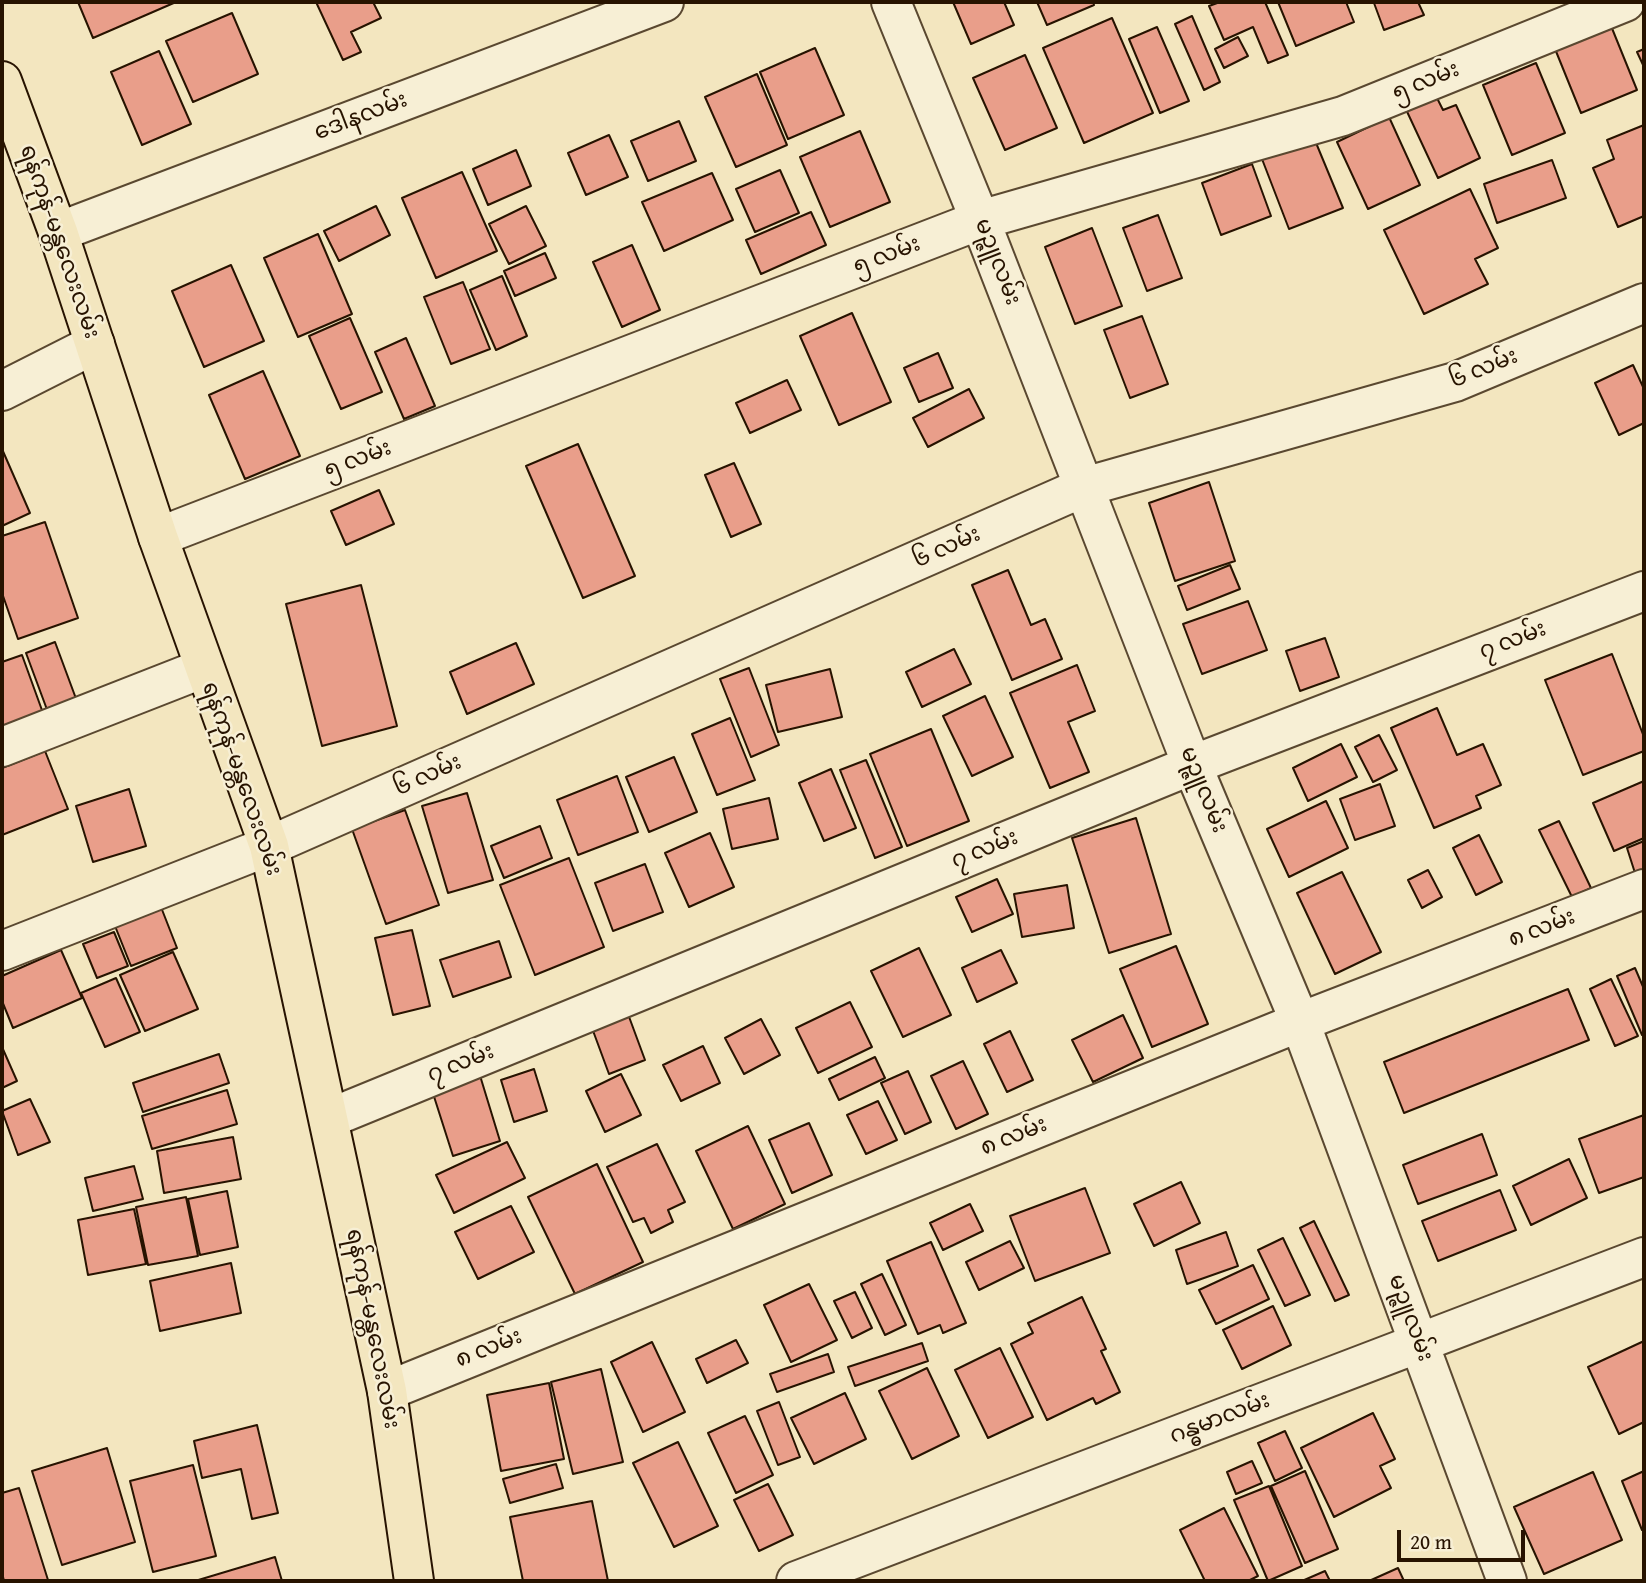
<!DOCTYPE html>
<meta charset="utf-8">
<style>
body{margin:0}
#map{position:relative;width:1646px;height:1583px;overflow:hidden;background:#f3e6bf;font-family:"Gentium Book Plus",serif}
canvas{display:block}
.frame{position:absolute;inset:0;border:4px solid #271300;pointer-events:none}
.scale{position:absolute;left:1397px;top:1530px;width:128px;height:32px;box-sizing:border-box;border:4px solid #271300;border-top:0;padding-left:9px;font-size:21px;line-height:24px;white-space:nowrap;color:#271300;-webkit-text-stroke:5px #f7efd5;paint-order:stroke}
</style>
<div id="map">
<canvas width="1646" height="1583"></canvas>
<div class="frame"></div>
<div class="scale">20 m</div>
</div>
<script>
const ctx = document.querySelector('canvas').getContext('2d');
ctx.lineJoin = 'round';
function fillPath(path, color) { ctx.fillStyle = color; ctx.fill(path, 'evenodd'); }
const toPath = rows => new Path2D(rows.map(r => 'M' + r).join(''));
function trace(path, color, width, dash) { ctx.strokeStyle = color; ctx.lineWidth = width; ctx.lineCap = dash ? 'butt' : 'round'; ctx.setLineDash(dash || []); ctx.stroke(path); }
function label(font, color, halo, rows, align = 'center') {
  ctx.font = font + ' "Gentium Book Plus","Noto Sans Myanmar",serif'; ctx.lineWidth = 5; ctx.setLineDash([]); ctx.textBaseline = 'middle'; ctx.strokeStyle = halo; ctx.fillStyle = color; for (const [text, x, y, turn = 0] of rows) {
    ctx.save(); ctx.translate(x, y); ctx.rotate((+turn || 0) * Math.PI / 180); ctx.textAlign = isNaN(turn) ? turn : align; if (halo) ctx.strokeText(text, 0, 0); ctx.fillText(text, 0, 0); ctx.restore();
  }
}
const building = toPath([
 [78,2,176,2,93,38,78,2],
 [316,2,373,2,381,18,351,32,361,52,343,60,316,2],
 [953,2,1004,2,1014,25,971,44,953,2],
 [1037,2,1093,2,1094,5,1047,25,1037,2],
 [1220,2,1265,2,1288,55,1268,63,1253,27,1224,40,1209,6,1220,2],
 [1278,2,1346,2,1354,22,1296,46,1278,2],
 [1418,2,1424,15,1384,30,1374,3,1418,2],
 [232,13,258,74,193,102,166,41,232,13],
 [1192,16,1220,82,1204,90,1175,24,1192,16],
 [1607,16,1637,90,1581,113,1551,39,1607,16],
 [1112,18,1153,113,1084,143,1043,48,1112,18],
 [1157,27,1189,101,1160,113,1129,39,1157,27],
 [1238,37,1248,56,1224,68,1215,49,1238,37],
 [815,48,844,115,788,139,760,72,815,48],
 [1644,49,1644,67,1637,52,1644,49],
 [159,51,191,124,142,145,111,72,159,51],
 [1025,55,1057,128,1005,150,973,78,1025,55],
 [1536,63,1565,133,1512,155,1483,85,1536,63],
 [757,74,787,145,736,167,705,97,757,74],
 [1433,90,1443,110,1456,105,1480,158,1438,178,1403,103,1433,90],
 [1389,117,1420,185,1368,209,1337,142,1389,117],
 [679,121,696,161,648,181,631,141,679,121],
 [1644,125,1644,216,1618,227,1593,168,1614,159,1607,140,1644,125],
 [860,131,890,202,830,227,800,157,860,131],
 [609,135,628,177,586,195,568,153,609,135],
 [1314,138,1343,208,1289,229,1262,159,1314,138],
 [516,150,531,186,488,205,473,169,516,150],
 [1552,160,1566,198,1497,223,1484,184,1552,160],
 [1252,164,1271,216,1221,235,1202,183,1252,164],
 [780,170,799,213,755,232,736,189,780,170],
 [462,172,497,251,436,278,402,198,462,172],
 [712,173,733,220,664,251,642,202,712,173],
 [1470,189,1498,248,1475,259,1488,284,1424,314,1384,230,1470,189],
 [376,206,390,235,339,261,324,231,376,206],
 [526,206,546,246,509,264,489,224,526,206],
 [811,212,826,245,761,274,746,240,811,212],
 [1158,215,1182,278,1147,291,1123,228,1158,215],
 [1092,228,1122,306,1075,324,1045,247,1092,228],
 [318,234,352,314,298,337,264,258,318,234],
 [632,245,660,310,622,327,593,262,632,245],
 [545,253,556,278,515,296,504,271,545,253],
 [231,265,264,341,204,367,172,291,231,265],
 [502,276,527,336,496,350,470,290,502,276],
 [463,282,490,349,451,364,424,297,463,282],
 [852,313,891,402,839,425,800,336,852,313],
 [1142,316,1168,384,1130,398,1104,330,1142,316],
 [350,318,382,392,341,409,309,336,350,318],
 [406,338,435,406,404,419,375,352,406,338],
 [938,353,953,388,919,402,904,368,938,353],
 [1633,365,1644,389,1644,423,1619,435,1595,383,1633,365],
 [263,371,300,456,245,479,209,395,263,371],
 [787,380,801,410,750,433,736,403,787,380],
 [969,389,984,418,928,447,913,418,969,389],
 [578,444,635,576,583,598,526,466,578,444],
 [2,449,30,513,2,526,2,449],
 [734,463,761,524,731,537,705,475,734,463],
 [1209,482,1235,561,1175,581,1149,503,1209,482],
 [379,490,394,524,346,545,331,511,379,490],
 [45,522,78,618,18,639,2,593,2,536,45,522],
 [1230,565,1240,589,1187,610,1178,586,1230,565],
 [1008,570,1031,625,1045,619,1062,659,1012,680,972,585,1008,570],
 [361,585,397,726,322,746,286,604,361,585],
 [1248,601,1267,650,1202,674,1183,624,1248,601],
 [1325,638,1339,677,1300,691,1286,651,1325,638],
 [55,642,78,704,49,715,26,653,55,642],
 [516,643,534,684,467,714,450,672,516,643],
 [954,649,971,684,922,707,906,672,954,649],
 [1612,654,1644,737,1644,751,1583,775,1545,680,1612,654],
 [22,655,43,713,2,728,2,662,22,655],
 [1077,665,1095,711,1068,722,1089,772,1050,788,1010,693,1077,665],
 [749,668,779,745,751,757,720,679,749,668],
 [830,669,842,717,778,732,766,685,830,669],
 [985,696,1013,757,972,776,943,716,985,696],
 [1437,708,1457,755,1483,744,1501,785,1476,796,1481,808,1434,828,1391,728,1437,708],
 [730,718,755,780,717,795,692,734,730,718],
 [931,729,969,821,907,846,870,754,931,729],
 [1379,735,1397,770,1373,782,1355,747,1379,735],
 [1341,744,1357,777,1308,801,1293,768,1341,744],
 [45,751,68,809,2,835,2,768,45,751],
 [674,757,697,812,649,832,626,777,674,757],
 [866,760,902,847,875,858,840,770,866,760],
 [831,769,856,828,824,841,799,783,831,769],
 [617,776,638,832,578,855,557,800,617,776],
 [1644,781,1644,838,1614,851,1593,803,1644,781],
 [1380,784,1395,826,1355,840,1340,799,1380,784],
 [129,789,146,846,93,862,76,806,129,789],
 [467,793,493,880,448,893,422,806,467,793],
 [769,798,778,839,732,849,723,809,769,798],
 [1326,801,1348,848,1289,877,1267,829,1326,801],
 [405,810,439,905,386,924,352,829,405,810],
 [1136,818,1171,934,1109,953,1072,838,1136,818],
 [1559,821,1591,888,1572,897,1539,830,1559,821],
 [540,826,552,858,504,878,491,846,540,826],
 [710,833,734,887,689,907,665,853,710,833],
 [1479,835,1502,882,1476,895,1453,848,1479,835],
 [1644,841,1644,870,1635,873,1627,848,1644,841],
 [569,858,604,947,535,975,500,885,569,858],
 [645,864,663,912,613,931,595,883,645,864],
 [1428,870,1442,897,1422,908,1408,880,1428,870],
 [1342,872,1381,952,1335,974,1297,893,1342,872],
 [997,879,1013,914,972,932,956,897,997,879],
 [1067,885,1074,928,1022,937,1014,894,1067,885],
 [159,902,177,948,131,966,113,921,159,902],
 [412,930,430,1006,393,1015,375,938,412,930],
 [114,932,128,966,97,978,83,944,114,932],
 [499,941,511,977,453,997,440,960,499,941],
 [1176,946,1208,1024,1152,1047,1120,969,1176,946],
 [919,948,951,1015,903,1037,871,971,919,948],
 [61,950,82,998,13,1028,2,1001,2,976,61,950],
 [1001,950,1017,983,977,1002,962,968,1001,950],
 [173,952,198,1009,145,1031,120,975,173,952],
 [1635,968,1644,989,1644,1034,1642,1035,1617,976,1635,968],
 [116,978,140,1032,105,1047,81,993,116,978],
 [1611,979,1638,1036,1615,1046,1590,989,1611,979],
 [1568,989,1589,1040,1404,1113,1384,1062,1568,989],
 [850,1002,872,1047,818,1073,796,1028,850,1002],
 [628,1014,645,1060,609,1074,592,1028,628,1014],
 [1123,1015,1143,1058,1093,1082,1072,1040,1123,1015],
 [761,1019,780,1055,744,1074,725,1038,761,1019],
 [1010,1031,1033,1080,1007,1092,984,1044,1010,1031],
 [703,1046,720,1083,681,1101,663,1065,703,1046],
 [2,1047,17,1081,2,1088,2,1047],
 [219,1054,229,1083,143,1112,133,1083,219,1054],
 [875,1057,885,1078,839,1100,829,1079,875,1057],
 [963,1061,988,1114,956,1129,931,1076,963,1061],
 [478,1069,500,1141,453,1156,430,1084,478,1069],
 [534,1069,547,1111,514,1122,501,1080,534,1069],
 [908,1071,931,1122,905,1134,881,1083,908,1071],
 [621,1074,641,1115,605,1132,586,1091,621,1074],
 [227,1090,237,1124,152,1149,142,1116,227,1090],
 [30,1099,50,1142,18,1155,2,1111,30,1099],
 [878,1101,897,1140,866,1154,847,1115,878,1101],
 [1644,1115,1644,1177,1599,1193,1579,1139,1644,1115],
 [809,1123,832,1175,792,1193,769,1140,809,1123],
 [748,1126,785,1204,733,1229,696,1151,748,1126],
 [1482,1134,1497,1175,1418,1204,1403,1165,1482,1134],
 [233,1137,241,1179,164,1193,157,1151,233,1137],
 [507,1142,525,1178,454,1213,436,1175,507,1142],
 [657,1144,685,1202,668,1210,673,1222,651,1233,644,1218,633,1222,607,1167,657,1144],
 [1569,1159,1587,1198,1531,1225,1513,1186,1569,1159],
 [597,1164,643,1262,575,1294,528,1197,597,1164],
 [134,1166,143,1199,93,1211,85,1178,134,1166],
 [1181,1182,1200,1223,1154,1246,1134,1204,1181,1182],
 [1085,1188,1110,1253,1035,1281,1010,1216,1085,1188],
 [1500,1190,1516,1230,1438,1261,1422,1221,1500,1190],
 [227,1191,238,1247,200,1255,188,1199,227,1191],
 [186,1197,198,1256,148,1265,136,1207,186,1197],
 [970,1204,983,1231,943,1250,930,1223,970,1204],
 [511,1206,534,1252,478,1279,455,1232,511,1206],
 [134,1209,146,1264,88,1275,78,1220,134,1209],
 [1314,1221,1349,1295,1335,1301,1300,1228,1314,1221],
 [1226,1232,1238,1266,1187,1284,1176,1250,1226,1232],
 [1283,1238,1310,1295,1285,1306,1258,1250,1283,1238],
 [1010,1241,1024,1268,979,1290,966,1262,1010,1241],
 [931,1242,966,1323,943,1333,940,1325,918,1334,887,1261,931,1242],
 [231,1263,241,1313,160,1331,150,1281,231,1263],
 [1253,1265,1269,1299,1216,1324,1199,1290,1253,1265],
 [882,1274,906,1325,885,1335,861,1284,882,1274],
 [809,1284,837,1340,791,1362,764,1305,809,1284],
 [855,1292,872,1328,852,1338,834,1301,855,1292],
 [1082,1297,1106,1349,1101,1351,1120,1392,1096,1404,1093,1398,1047,1420,1011,1344,1033,1333,1028,1323,1082,1297],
 [1273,1306,1291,1345,1242,1369,1223,1330,1273,1306],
 [736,1340,748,1363,707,1383,696,1359,736,1340],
 [1644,1341,1644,1422,1619,1434,1588,1367,1644,1341],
 [652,1342,685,1412,643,1432,611,1362,652,1342],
 [922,1343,928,1361,855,1386,848,1367,922,1343],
 [1000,1348,1033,1417,988,1438,955,1370,1000,1348],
 [828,1354,834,1372,777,1392,770,1374,828,1354],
 [927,1368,959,1436,912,1459,879,1391,927,1368],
 [601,1369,623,1462,573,1474,551,1382,601,1369],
 [549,1383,564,1459,501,1471,487,1395,549,1383],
 [845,1393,866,1439,814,1464,791,1418,845,1393],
 [779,1402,800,1457,778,1465,757,1411,779,1402],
 [1373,1413,1395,1459,1380,1466,1391,1488,1334,1517,1301,1448,1373,1413],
 [745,1416,773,1475,736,1493,708,1433,745,1416],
 [257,1425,278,1513,252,1519,241,1469,202,1478,194,1441,257,1425],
 [1285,1431,1302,1468,1275,1481,1258,1443,1285,1431],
 [678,1442,718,1526,674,1547,633,1463,678,1442],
 [107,1448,135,1542,62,1565,32,1471,107,1448],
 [1252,1461,1262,1483,1236,1494,1227,1472,1252,1461],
 [556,1464,563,1488,510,1503,503,1479,556,1464],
 [193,1465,216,1556,153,1572,130,1481,193,1465],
 [1305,1471,1338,1549,1305,1563,1271,1486,1305,1471],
 [1644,1471,1644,1529,1642,1530,1622,1481,1644,1471],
 [1593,1472,1622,1540,1544,1574,1514,1507,1593,1472],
 [768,1484,793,1535,759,1551,734,1500,768,1484],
 [1269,1486,1302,1566,1268,1581,1234,1500,1269,1486],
 [19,1488,48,1580,42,1581,4,1581,2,1573,2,1493,19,1488],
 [592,1501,608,1581,523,1581,510,1517,592,1501],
 [1224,1508,1258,1576,1248,1581,1205,1581,1180,1530,1224,1508],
 [275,1557,282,1581,195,1581,275,1557],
 [1398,1568,1404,1581,1369,1581,1398,1568],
 [1325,1571,1330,1581,1302,1581,1325,1571]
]);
fillPath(building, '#e99e8a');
trace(building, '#271300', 2);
const minor = toPath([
 [891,2,980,220,1192,765,1300,1022,1507,1581],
 [58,232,664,2],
 [2,391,95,344],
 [158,537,980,220,1343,116,1625,2],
 [2,747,204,668],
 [2,951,269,846,1084,487,1455,382,1644,303],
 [330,1118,1192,765,1644,591],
 [387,1391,1300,1022,1644,889],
 [796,1581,1644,1257]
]);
const primary = toPath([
 [2,81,58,232,158,537,269,846,387,1391,414,1581]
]);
trace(minor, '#5a4830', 42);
trace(primary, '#271300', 42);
trace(minor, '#f7efd5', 38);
trace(primary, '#f3e6bf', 38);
label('23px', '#271300', '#f7efd5', [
 ["၅ လမ်း",1426,82,-22],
 ["ဒေါနလမ်း",361,117,-21],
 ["ရန်ကုန်-မန္တလေးလမ်း",59,242,71],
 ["၅ လမ်း",887,256,-21],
 ["မဉ္ဇူလမ်း",997,262,69],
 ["၆ လမ်း",1484,369,-22],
 ["၅ လမ်း",358,460,-21],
 ["၆ လမ်း",947,548,-24],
 ["၇ လမ်း",1513,641,-21],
 ["၆ လမ်း",428,776,-24],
 ["ရန်ကုန်-မန္တလေးလမ်း",241,779,71],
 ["မဉ္ဇူလမ်း",1203,790,68],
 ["၇ လမ်း",985,850,-22],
 ["၈ လမ်း",1542,929,-21],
 ["၇ လမ်း",461,1064,-22],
 ["၈ လမ်း",1014,1137,-22],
 ["မဉ္ဇူလမ်း",1410,1318,70],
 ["ရန်ကုန်-မန္တလေးလမ်း",372,1329,79],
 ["၈ လမ်း",489,1349,-22],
 ["ဂန္ဓမာလမ်း",1220,1419,-21]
]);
</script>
